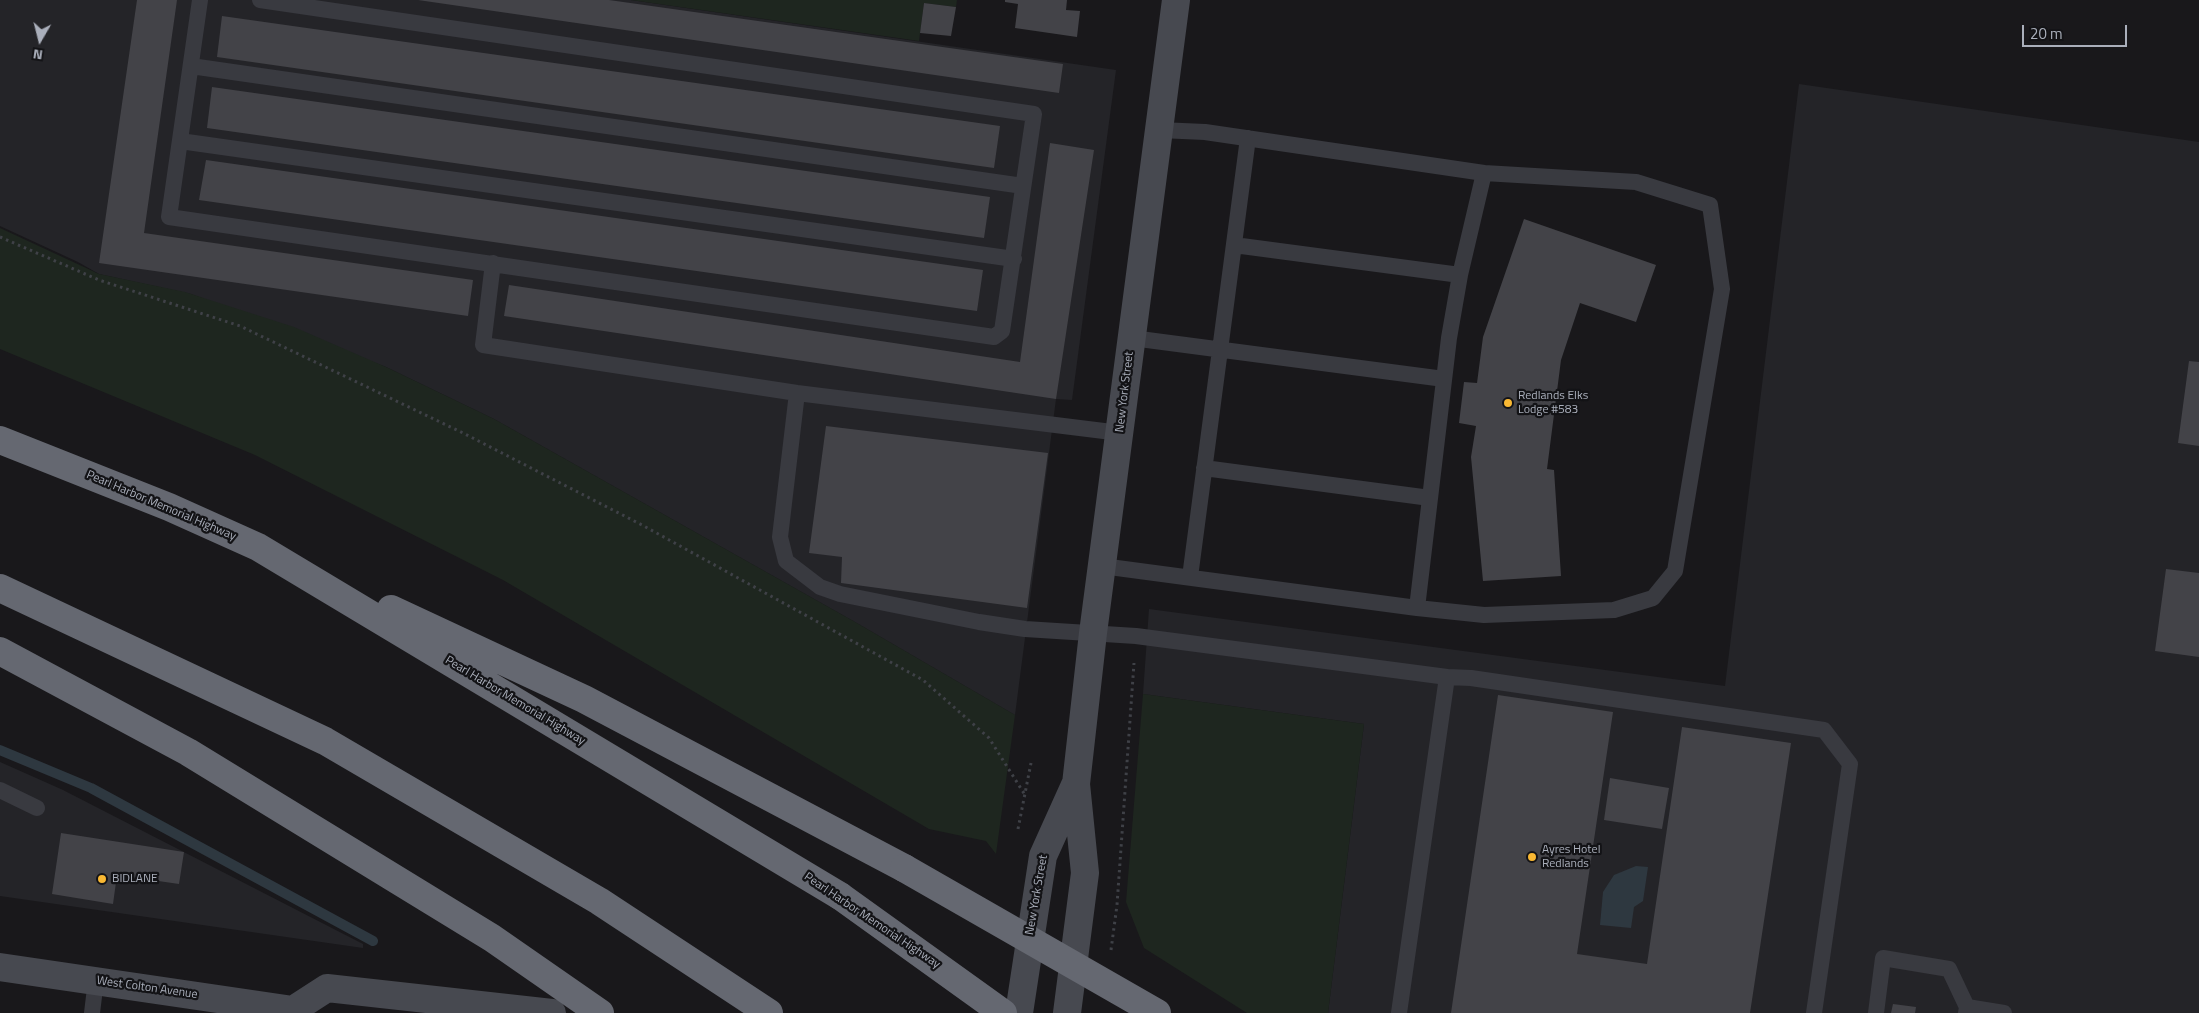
<!DOCTYPE html>
<style>
body{margin:0}
#map{position:relative;width:2199px;height:1013px;overflow:hidden;background:#19181b;font-family:"Titillium Web",sans-serif}
canvas{display:block}
.north{position:absolute;left:15px;top:15px;width:50px;height:50px;-webkit-text-stroke:4px #131316;paint-order:stroke;rotate:188deg;font-size:14px;font-weight:700;line-height:20px;text-align:center;color:#aaafbb}
.north::after{content:'';display:block;margin:auto;width:18px;height:22px;background:#aaafbb;clip-path:polygon(50% 0,100% 100%,50% 72%,0 100%)}
.scale{position:absolute;left:2022px;top:25px;width:105px;height:22px;box-sizing:border-box;border:2px solid #aaafbb;border-top:0;padding-left:6px;font-size:15px;line-height:18px;white-space:nowrap;color:#aaafbb;-webkit-text-stroke:4px #131316;paint-order:stroke}
</style>
<div id="map">
<canvas width="2199" height="1013"></canvas>
<div class="north">N</div>
<div class="scale">20 m</div>
</div>
<script>
const ctx = document.querySelector('canvas').getContext('2d');
ctx.lineJoin = 'round';
function fillPath(path, color) { ctx.fillStyle = color; ctx.fill(path, 'evenodd'); }
const toPath = rows => new Path2D(rows.map(r => 'M' + r).join(''));
function trace(path, color, width, dash) { ctx.strokeStyle = color; ctx.lineWidth = width; ctx.lineCap = dash ? 'butt' : 'round'; ctx.setLineDash(dash || []); ctx.stroke(path); }
function label(font, color, halo, rows, align = 'center') {
  ctx.font = font + ' "Titillium Web",sans-serif'; ctx.lineWidth = 4.5; ctx.setLineDash([]); ctx.textBaseline = 'middle'; ctx.strokeStyle = halo; ctx.fillStyle = color; for (const [text, x, y, turn = 0] of rows) {
    ctx.save(); ctx.translate(x, y); ctx.rotate((+turn || 0) * Math.PI / 180); ctx.textAlign = isNaN(turn) ? turn : align; if (halo) ctx.strokeText(text, 0, 0); ctx.fillText(text, 0, 0); ctx.restore();
  }
}
fillPath(toPath([
 [0,0,631,0,1116,70,1072,400,1056,399,1015,715,855,622,494,419,386,367,191,294,99,274,78,262,0,226],
 [1799,84,2199,142,2199,1013,1328,1013,1364,724,1143,694,1149,609,1725,686],
 [0,762,63,790,363,944,363,948,0,896]
]), '#242428');
fillPath(toPath([
 [631,0,957,0,956,7,924,3,919,41],
 [0,228,99,274,185,292,294,327,386,367,494,419,855,622,1015,715,996,854,986,841,929,829,503,580,255,455,0,349],
 [1143,694,1364,724,1328,1013,1247,1013,1144,948,1126,902]
]), '#1e261f');
fillPath(toPath([
 [1636,866,1648,867,1643,901,1634,907,1631,928,1600,925,1603,892,1614,875]
]), '#2e3840');
trace(toPath([
 [0,750,91,788,373,941]
]), '#2e3840', 10);
fillPath(toPath([
 [137,0,177,0,144,233,473,280,468,316,99,263],
 [418,0,609,0,1063,64,1059,93],
 [1005,0,1067,0,1066,10,1080,11,1077,37,1015,28,1018,4,1005,2],
 [924,3,956,7,951,36,920,33],
 [222,16,1000,126,994,168,217,57],
 [212,87,990,197,984,238,207,128],
 [1050,143,1094,150,1056,399,504,316,509,285,1020,362],
 [206,160,983,270,977,311,199,200],
 [1524,219,1656,265,1636,322,1580,303,1561,360,1547,469,1554,470,1561,576,1483,581,1471,457,1476,426,1459,423,1464,382,1477,383,1483,337],
 [2189,361,2199,362,2199,446,2178,443],
 [826,426,1048,453,1027,608,841,583,842,557,809,553],
 [2166,569,2199,573,2199,657,2155,651],
 [1498,695,1613,712,1577,954,1647,964,1682,727,1791,743,1750,1013,1451,1013],
 [1610,778,1669,788,1662,829,1604,820],
 [61,833,184,852,179,884,117,875,113,904,52,894],
 [1893,1004,1916,1007,1915,1013,1891,1013]
]), '#434348');
trace(toPath([
 [0,237,99,280,240,326,463,433,642,525,923,680,989,738,1025,795],
 [1018,829,1031,763],
 [1111,950,1117,905,1134,663]
]), '#3f4147', 3, [2.5, 4]);
trace(toPath([
 [200,0,169,217,994,337,1002,331,1034,114,260,0],
 [191,66,1023,186],
 [180,141,1014,259],
 [1234,245,1460,275],
 [493,263,483,345,797,393,1120,433],
 [1132,338,1444,379],
 [797,393,780,537,786,561,820,587,840,594,979,622,1025,629,1136,636,1447,677,1471,678,1824,730,1850,764,1814,1013],
 [1204,468,1430,498],
 [1102,566,1417,608,1449,338,1460,275,1484,173,1205,132,1160,130],
 [1190,577,1248,138],
 [1417,608,1484,615,1614,610,1653,598,1675,571,1722,289,1710,205,1636,182,1484,173],
 [0,790,37,808],
 [1967,1007,2004,1013],
 [92,1013,96,980],
 [1399,1013,1447,677],
 [1876,1013,1883,958,1949,969,1967,1007,1966,1013]
]), '#393a40', 16);
trace(toPath([
 [0,967,293,1010,296,1013],
 [293,1010,327,988,552,1013],
 [1019,1013,1043,856,1075,785],
 [1067,1013,1085,873,1076,784,1093,633,1176,0]
]), '#474950', 28);
trace(toPath([
 [0,440,169,507,258,547,840,896],
 [0,588,325,741,599,901,769,1013],
 [391,609,584,699,904,868],
 [0,651,188,752,492,938,600,1013]
]), '#656871', 28);
trace(toPath([
 [904,868,1157,1013],
 [840,896,1003,1013]
]), '#656871', 28);
for (const [x, y, r, color] of [
 [1508,403,5,"#f9b833"],
 [1532,857,5,"#f9b833"],
 [102,879,5,"#f9b833"]
]) { const dot = new Path2D(); dot.arc(x, y, r, 0, 2 * Math.PI); ctx.fillStyle = color; ctx.fill(dot); trace(dot, '#131316', 2); }
label('12px', '#aaafbb', '#131316', [
 ["New York Street",1125,392,-83],
 ["Pearl Harbor Memorial Highway",161,506,23],
 ["Pearl Harbor Memorial Highway",515,701,31],
 ["New York Street",1037,895,-80],
 ["Pearl Harbor Memorial Highway",872,921,34],
 ["West Colton Avenue",147,988,8]
]);
label('12px', '#aaafbb', '#131316', [
 ["Redlands Elks",1518,396],
 ["Lodge #583",1518,410],
 ["Ayres Hotel",1542,850],
 ["Redlands",1542,864],
 ["BIDLANE",112,879]
], 'left');
</script>
